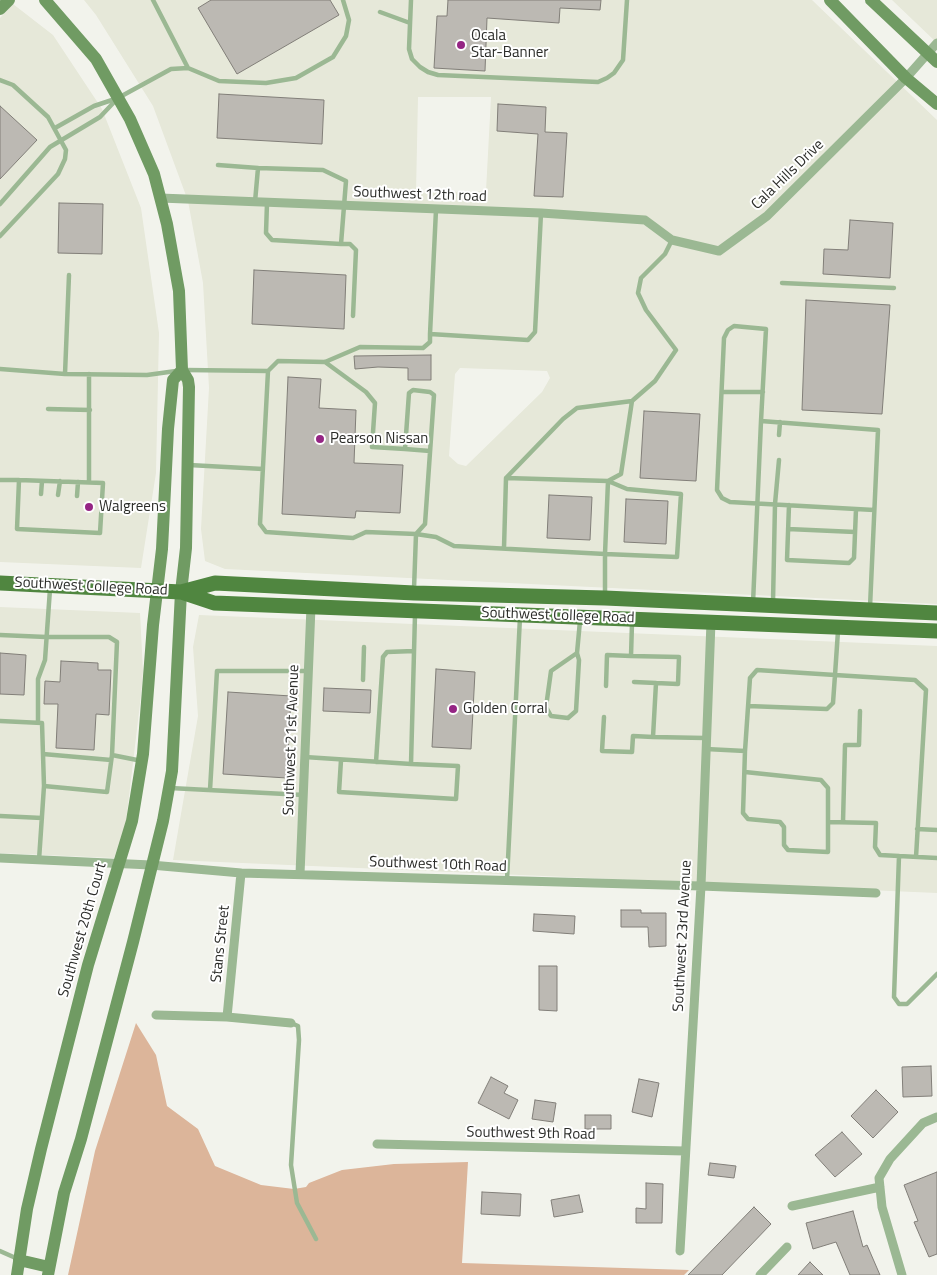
<!DOCTYPE html>
<style>
body{margin:0}
canvas{display:block;background:#f2f3ec}
</style>
<canvas width="937" height="1275"></canvas>
<script>
const ctx = document.querySelector('canvas').getContext('2d');
ctx.lineJoin = 'round';
function fillPath(path, color) { ctx.fillStyle = color; ctx.fill(path, 'evenodd'); }
const toPath = rows => new Path2D(rows.map(r => 'M' + r).join(''));
function trace(path, color, width, dash) { ctx.strokeStyle = color; ctx.lineWidth = width; ctx.lineCap = dash ? 'butt' : 'round'; ctx.setLineDash(dash || []); ctx.stroke(path); }
function label(font, color, halo, rows, align = 'center') {
  ctx.font = font + ' "Titillium Web",sans-serif'; ctx.lineWidth = 4; ctx.setLineDash([]); ctx.textBaseline = 'middle'; ctx.strokeStyle = halo; ctx.fillStyle = color; for (const [text, x, y, turn = 0] of rows) {
    ctx.save(); ctx.translate(x, y); ctx.rotate((+turn || 0) * Math.PI / 180); ctx.textAlign = isNaN(turn) ? turn : align; if (halo) ctx.strokeText(text, 0, 0); ctx.fillText(text, 0, 0); ctx.restore();
  }
}
fillPath(toPath([
 [84,0,812,0,937,120,937,604,225,569,205,561,201,529,209,388,203,283,188,201,153,106,96,15],
 [418,97,491,97,486,191,416,193],
 [460,368,547,371,550,378,542,392,466,466,458,464,449,456,455,374],
 [892,0,937,0,937,43],
 [13,4,53,35,102,109,141,208,159,333,156,473,141,568,0,562,0,18],
 [0,607,140,613,143,671,141,695,126,822,114,858,0,853],
 [199,615,937,646,937,893,173,860,198,716,193,647]
]), '#e6e8d9');
fillPath(toPath([
 [136,1023,156,1055,167,1106,198,1129,215,1166,261,1185,294,1189,306,1187,309,1183,342,1170,394,1164,468,1162,462,1263,689,1270,684,1275,68,1275,95,1151]
]), '#dcb59a');
const building = toPath([
 [211,0,330,0,339,15,237,74,198,8,211,0],
 [448,0,601,0,600,10,560,8,559,23,487,18,485,71,434,68,437,16,447,16,448,0],
 [219,94,324,100,322,144,217,138,219,94],
 [498,104,546,107,545,132,567,133,563,197,534,196,538,134,497,131,498,104],
 [0,106,37,140,0,179,0,106],
 [59,203,103,204,102,254,58,253,59,203],
 [850,220,893,223,890,278,823,274,824,249,848,250,850,220],
 [254,270,346,275,344,329,252,324,254,270],
 [806,300,890,305,882,414,802,410,806,300],
 [431,355,431,380,408,380,408,368,378,367,355,369,354,356,431,355],
 [288,377,321,379,319,408,356,410,354,463,403,465,400,513,356,511,355,518,282,514,288,377],
 [644,411,700,414,696,481,640,478,644,411],
 [549,495,592,497,590,540,547,538,549,495],
 [626,499,668,501,666,544,624,542,626,499],
 [0,653,26,655,24,695,0,694,0,653],
 [61,661,98,663,98,670,111,670,109,715,96,714,94,750,56,748,58,704,44,704,45,681,60,682,61,661],
 [436,669,475,672,471,749,432,747,436,669],
 [324,688,371,690,370,713,323,711,324,688],
 [228,692,291,696,287,778,223,774,228,692],
 [621,910,641,910,641,913,666,913,666,946,649,947,648,927,621,927,621,910],
 [534,914,575,916,574,934,533,931,534,914],
 [539,966,557,966,557,1011,539,1010,539,966],
 [931,1066,932,1096,903,1097,902,1067,931,1066],
 [491,1077,508,1086,504,1093,518,1100,509,1119,478,1103,491,1077],
 [639,1079,659,1083,652,1117,632,1112,639,1079],
 [876,1090,898,1112,873,1138,851,1116,876,1090],
 [535,1100,556,1103,553,1122,532,1119,535,1100],
 [585,1115,611,1115,611,1129,585,1129,585,1115],
 [842,1132,862,1154,835,1177,815,1155,842,1132],
 [710,1163,736,1166,734,1178,708,1175,710,1163],
 [937,1172,937,1254,929,1257,914,1222,918,1221,904,1185,937,1172],
 [646,1183,663,1184,662,1223,636,1223,636,1208,646,1209,646,1183],
 [482,1192,521,1194,520,1216,481,1214,482,1192],
 [579,1195,583,1212,554,1217,551,1200,579,1195],
 [754,1207,771,1224,722,1275,688,1275,754,1207],
 [853,1211,863,1247,867,1245,880,1275,850,1275,836,1242,813,1249,806,1223,853,1211],
 [810,1262,823,1275,798,1275,810,1262]
]);
fillPath(building, '#bcb9b3');
trace(building, '#827f79', 1);
trace(toPath([
 [153,0,188,68],
 [411,0,409,49,412,59,420,67,428,72,438,75,598,82,607,78,614,73,623,60,627,0],
 [380,12,410,23],
 [0,80,13,85,48,117,66,150,65,159,58,174,0,236],
 [55,128,94,106,118,98,171,69,188,68,219,81,266,83,296,78,333,57,346,36,349,20,343,0],
 [218,165,258,168,255,202],
 [258,168,323,170,346,181,341,244,272,240,266,233,267,203],
 [0,204,50,147,100,117,117,99],
 [436,210,430,334,528,340,535,332,541,213],
 [341,244,350,244,356,250,353,316],
 [782,283,894,288],
 [325,362,366,392,375,403,372,447,405,449,409,393,413,390,430,392,434,395,425,524,416,534,414,589],
 [0,369,65,374,147,375,176,371],
 [186,370,268,371,278,361,325,362,360,347,423,348,430,342,430,334],
 [268,371,260,524,266,532,353,538,366,532,416,534,436,537,454,546,605,554,605,596],
 [65,374,69,275],
 [722,392,763,392],
 [48,409,90,410],
 [761,421,766,329,734,326,728,330,724,338,717,490,722,498,730,502,874,510],
 [779,435,780,422],
 [405,449,430,451],
 [189,465,263,469],
 [506,478,608,481,627,489,681,494,677,557,605,554,608,481,621,474,632,401],
 [0,480,19,480,103,483,100,533,17,529,19,480],
 [89,482,89,374],
 [41,494,42,481],
 [58,495,60,481],
 [77,496,78,482],
 [789,505,787,560,849,563,854,558,856,509],
 [788,529,855,532],
 [504,548,506,478,563,419,577,408,632,401,655,381,676,350,646,310,638,293,641,278,665,254,672,240],
 [773,602,775,504,779,460],
 [753,603,761,421,878,430,870,607],
 [632,623,631,656,679,657,678,684,634,682],
 [0,635,46,637,109,637,117,642,112,755],
 [577,653,579,660,576,711,568,718,551,716,546,707,551,671,577,653,580,621],
 [363,680,364,647],
 [606,686,607,655,631,656],
 [748,706,827,709,833,703,835,675,915,680,926,690,916,857],
 [604,717,602,751,632,752,633,736,653,737,656,683],
 [0,721,42,723,44,786],
 [38,723,38,679,45,660,50,589],
 [653,737,705,738],
 [706,749,745,751,750,678,757,670,835,675,838,631],
 [745,751,743,813,748,819,780,822,784,827,784,845,788,850,828,852,828,822,876,823,875,847,880,855,937,858],
 [43,754,111,760],
 [305,757,411,764,415,615],
 [341,760,339,792,456,799,458,766,411,764],
 [376,762,383,657,387,652,414,651],
 [745,772,821,780,828,788,828,822],
 [170,788,304,795],
 [210,790,217,671,309,671],
 [0,816,42,818],
 [843,822,845,745,859,745,860,711],
 [917,829,937,830],
 [899,856,894,997,899,1004,907,1004,937,974],
 [39,860,44,786,107,792,112,755,142,761],
 [507,880,520,617],
 [291,1023,298,1026,299,1040,291,1165,297,1203,316,1239],
 [0,1251,18,1259]
]), '#9bb893', 4.5);
trace(toPath([
 [160,198,541,213,645,220,672,240,719,251,767,216,906,78,937,43],
 [0,858,151,865,241,873,701,886,876,893],
 [300,874,311,607],
 [156,1015,227,1017,291,1023],
 [227,1017,241,873],
 [377,1144,685,1151],
 [792,1206,880,1187],
 [680,1251,701,886,711,622],
 [760,1275,787,1247],
 [902,1275,882,1207,879,1178,890,1159,923,1123,937,1117]
]), '#9bb893', 9);
trace(toPath([
 [45,0,96,59,130,119,154,174,167,224,179,291,182,370,188,380,189,387,186,548,181,592,172,771,163,821,133,942,81,1139,64,1193,48,1275],
 [830,0,906,78,937,104],
 [871,0,937,62],
 [0,9,9,0],
 [19,1260,49,1267],
 [17,1275,27,1209,41,1149,88,965,132,821,143,754,153,625,162,549,168,429,173,380,182,370]
]), '#709b63', 12);
trace(toPath([
 [0,583,181,592,214,603,937,631],
 [181,592,215,583,414,593,605,598,937,613]
]), '#508640', 15);
for (const [x, y, r, color] of [
 [461,45,5,"#952584"],
 [320,439,5,"#952584"],
 [89,507,5,"#952584"],
 [453,709,5,"#952584"]
]) { const dot = new Path2D(); dot.arc(x, y, r, 0, 2 * Math.PI); ctx.fillStyle = color; ctx.fill(dot); trace(dot, '#fff', 2); }
label('15px', '#2b2c29', '#fff', [
 ["Ocala",471,36],
 ["Star-Banner",471,53],
 ["Pearson Nissan",330,439],
 ["Walgreens",99,507],
 ["Golden Corral",463,709]
], 'left');
label('15px', '#2b2c29', '#fff', [
 ["Cala Hills Drive",788,175,-44],
 ["Southwest 12th road",420,195,2],
 ["Southwest College Road",91,587,3],
 ["Southwest College Road",558,616,2],
 ["Southwest 21st Avenue",292,740,-88],
 ["Southwest 10th Road",438,865,2],
 ["Southwest 20th Court",83,930,-74],
 ["Southwest 23rd Avenue",683,936,-87],
 ["Stans Street",221,944,-84],
 ["Southwest 9th Road",531,1134,1]
]);
</script>
